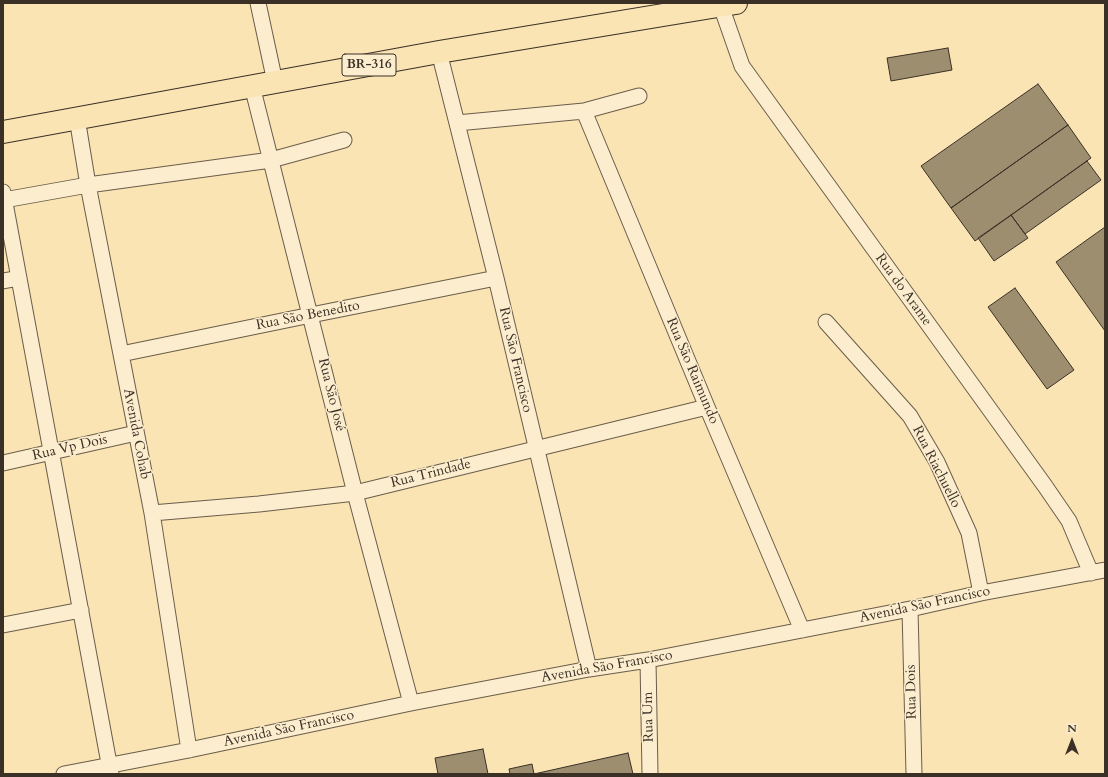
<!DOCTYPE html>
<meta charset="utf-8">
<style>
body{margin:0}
#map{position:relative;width:1108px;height:777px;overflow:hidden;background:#fae4b4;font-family:Cardo,serif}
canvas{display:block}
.frame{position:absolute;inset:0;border:4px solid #3a3026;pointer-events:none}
.north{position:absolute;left:1052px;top:721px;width:40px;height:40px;-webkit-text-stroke:3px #fcedce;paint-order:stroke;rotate:0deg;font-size:11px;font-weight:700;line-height:16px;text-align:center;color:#3a3026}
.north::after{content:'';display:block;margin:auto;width:14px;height:18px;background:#3a3026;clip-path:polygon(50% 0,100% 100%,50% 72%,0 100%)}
</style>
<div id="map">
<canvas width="1108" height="777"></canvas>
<div class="frame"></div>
<div class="north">N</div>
</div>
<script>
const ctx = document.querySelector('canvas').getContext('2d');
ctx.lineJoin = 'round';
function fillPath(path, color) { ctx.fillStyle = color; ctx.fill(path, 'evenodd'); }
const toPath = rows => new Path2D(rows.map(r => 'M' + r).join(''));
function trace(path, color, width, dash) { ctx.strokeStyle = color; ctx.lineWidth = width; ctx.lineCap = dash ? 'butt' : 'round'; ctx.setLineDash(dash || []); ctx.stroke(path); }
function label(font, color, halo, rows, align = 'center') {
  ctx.font = font + ' Cardo,serif'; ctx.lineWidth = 3; ctx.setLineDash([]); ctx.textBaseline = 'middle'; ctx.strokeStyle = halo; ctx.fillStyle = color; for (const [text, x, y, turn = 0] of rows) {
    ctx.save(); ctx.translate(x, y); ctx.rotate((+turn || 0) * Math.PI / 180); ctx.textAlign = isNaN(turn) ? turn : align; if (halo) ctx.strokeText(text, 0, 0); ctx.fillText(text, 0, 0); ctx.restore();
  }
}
const building = toPath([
 [948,48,952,70,891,81,887,58,948,48],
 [1038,84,1068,125,951,208,921,166,1038,84],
 [1068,125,1091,158,975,241,951,208,1068,125],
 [1087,161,1101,180,1025,234,1011,215,1087,161],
 [1011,215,1028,238,994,261,978,238,1011,215],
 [1105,227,1105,331,1056,262,1105,227],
 [1015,288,1074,370,1047,389,988,307,1015,288],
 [483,749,488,774,438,774,435,758,483,749],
 [628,753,633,774,510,774,509,769,532,764,534,774,628,753]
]);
fillPath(building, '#9e8e70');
trace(building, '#3a3026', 1);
const street = toPath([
 [258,3,275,82],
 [721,6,742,66,1045,486,1069,521,1091,573],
 [439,52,496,278,589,669],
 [252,86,355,493,411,703],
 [584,111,707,407,802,630],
 [77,118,88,185,152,513,189,750],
 [457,123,584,111,639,96],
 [3,192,111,774],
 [4,200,88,185,271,160,344,140],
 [3,281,19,278],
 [826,322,910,416,937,462,969,533,981,593],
 [121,354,311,315,496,278],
 [3,463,136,433],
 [152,513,259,504,355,493,707,407],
 [910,609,914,774],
 [3,625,81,610],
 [648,660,650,774],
 [64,774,189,750,411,703,589,669,648,660,910,609,981,593,1105,570]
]);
const highway = toPath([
 [3,132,439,52,736,3]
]);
trace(street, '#6a5d4a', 17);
trace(highway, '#3a3026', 24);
trace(street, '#fcedce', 15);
trace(highway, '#fae4b4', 22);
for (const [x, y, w] of [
 [369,65,54]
]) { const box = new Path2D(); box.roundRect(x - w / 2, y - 11, w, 22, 3); ctx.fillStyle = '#fcedce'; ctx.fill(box); trace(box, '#3a3026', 1); }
label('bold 13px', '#3a3026', null, [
 ["BR-316",369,65]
]);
label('14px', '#3a3026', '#fcedce', [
 ["Rua do Arame",903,290,54],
 ["Rua São Benedito",308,316,-11],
 ["Rua São Francisco",515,360,77],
 ["Rua São Raimundo",692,371,67],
 ["Rua São José",331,395,76],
 ["Avenida Cohab",136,434,79],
 ["Rua Vp Dois",70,448,-13],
 ["Rua Riachuello",936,467,63],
 ["Rua Trindade",431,474,-14],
 ["Avenida São Francisco",925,605,-12],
 ["Avenida São Francisco",607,667,-10],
 ["Rua Dois",912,692,-91],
 ["Rua Um",649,717,-91],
 ["Avenida São Francisco",289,729,-12]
]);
</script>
